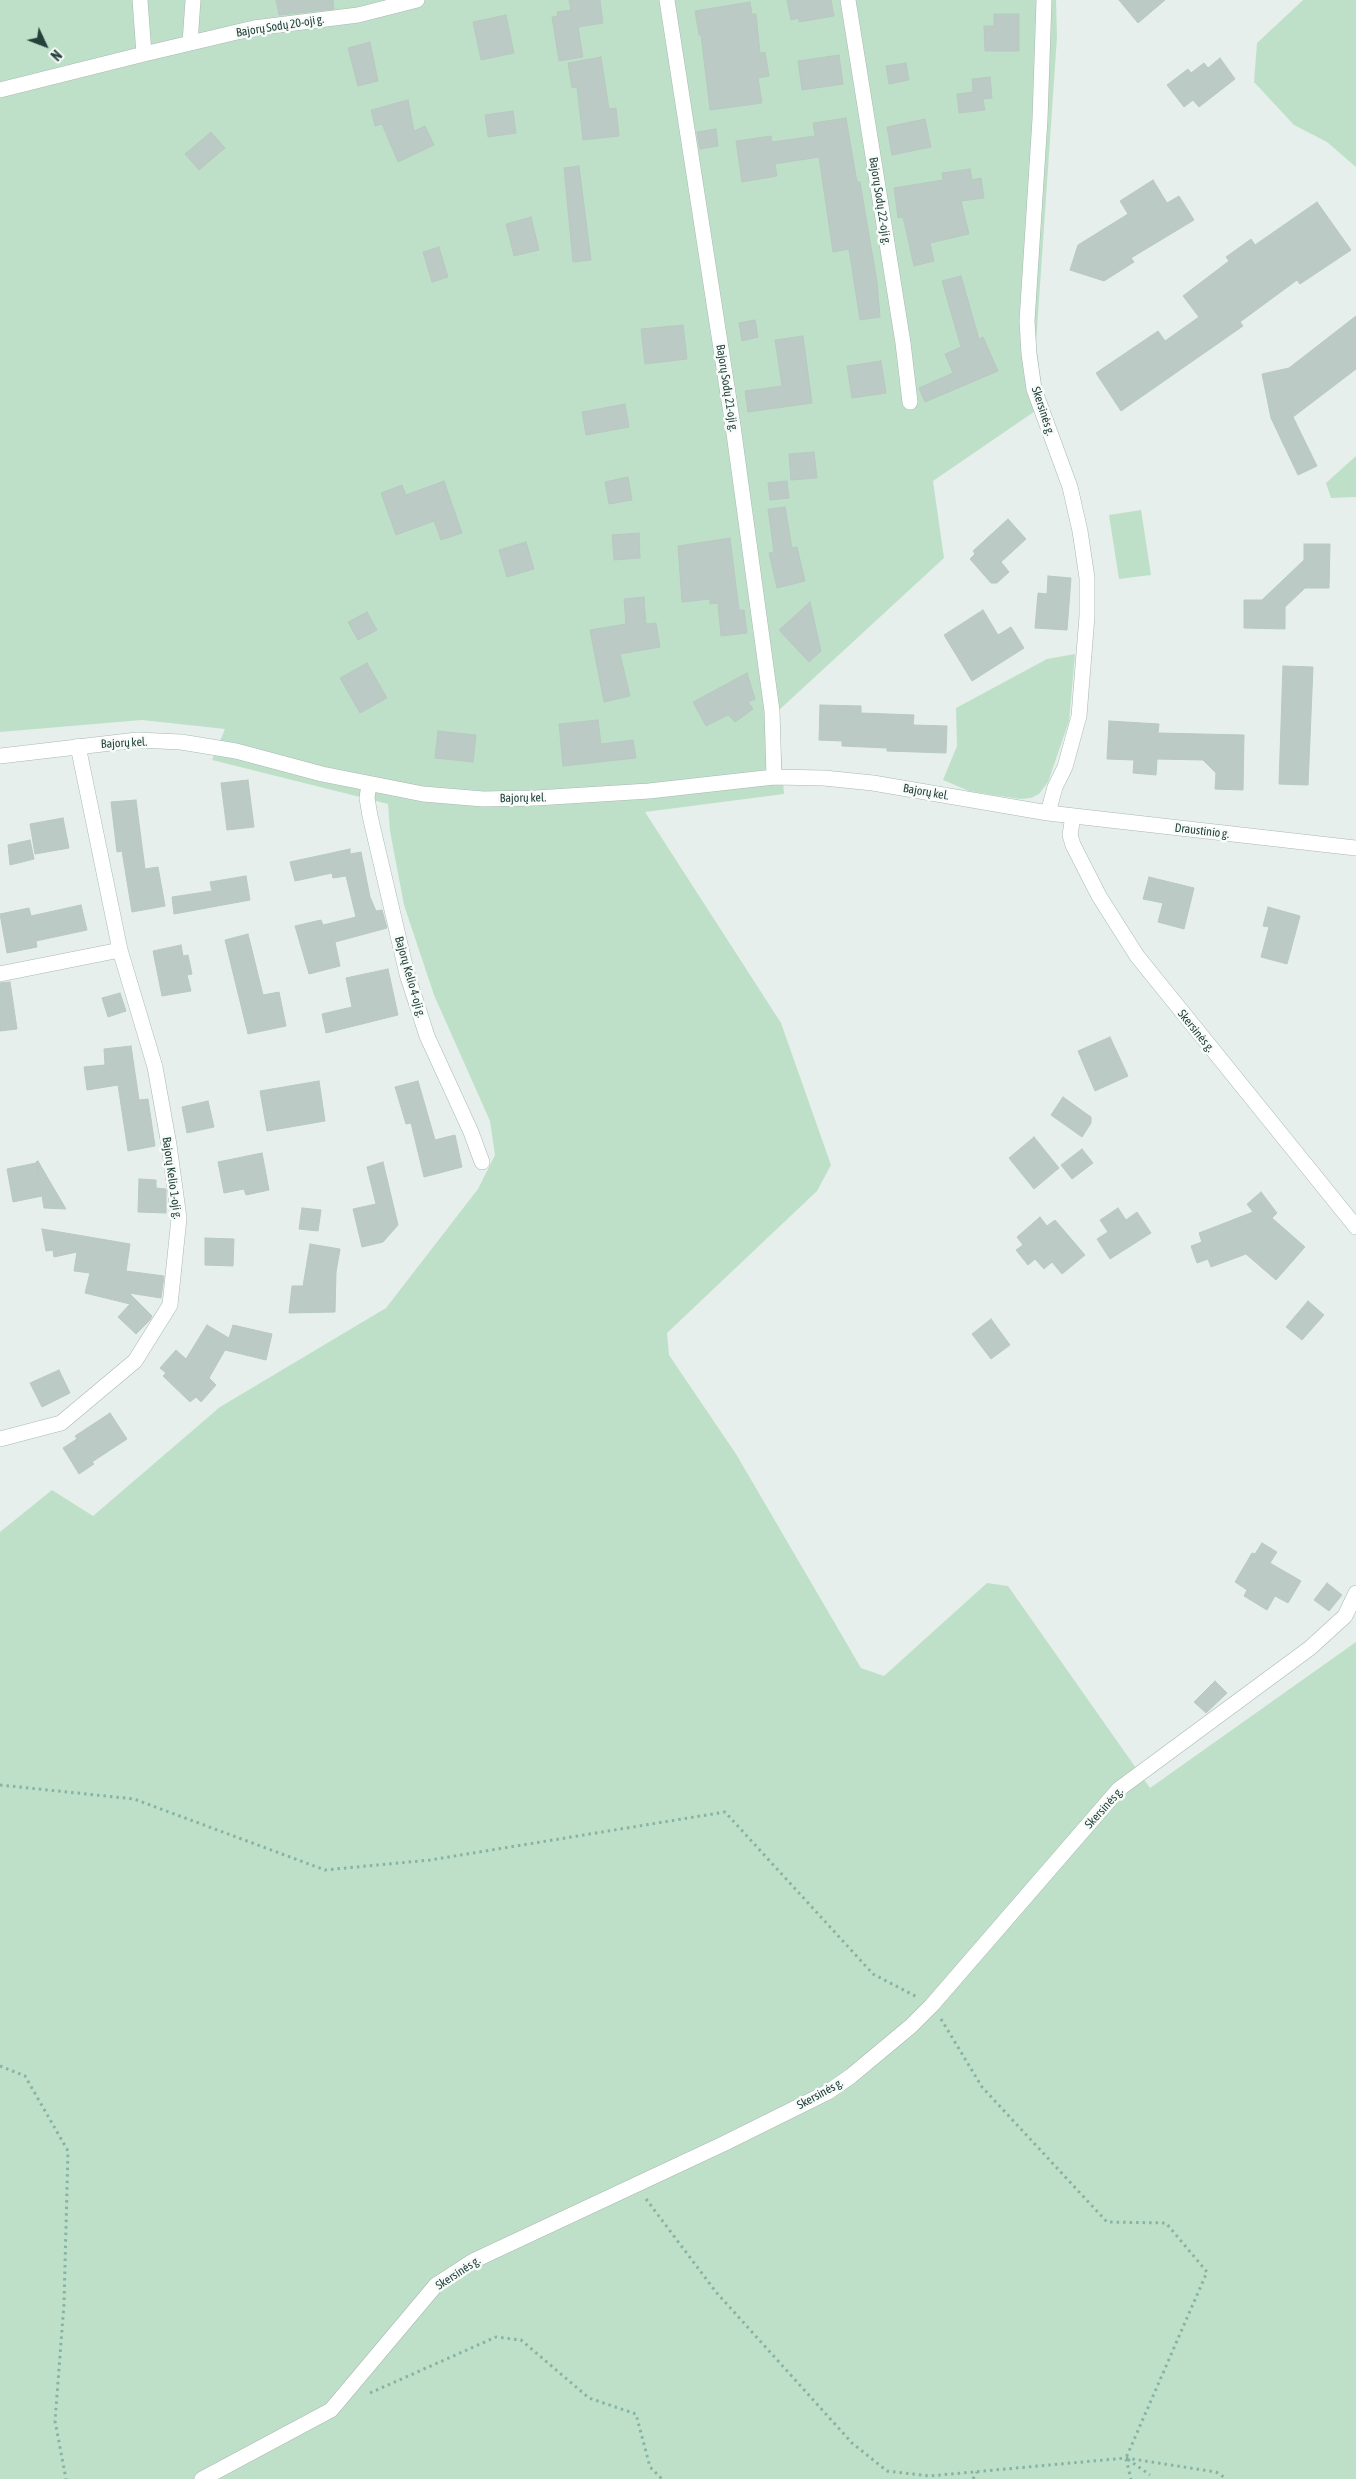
<!DOCTYPE html>
<meta charset="utf-8">
<style>
body{margin:0}
#map{position:relative;width:1356px;height:2479px;overflow:hidden;background:#e6efeb;font-family:"Asap Condensed",sans-serif}
canvas{display:block}
.north{position:absolute;left:20px;top:20px;width:50px;height:50px;-webkit-text-stroke:4px #f7fbf9;paint-order:stroke;rotate:133deg;font-size:14px;font-weight:700;line-height:20px;text-align:center;color:#24423a}
.north::after{content:'';display:block;margin:auto;width:18px;height:22px;background:#24423a;clip-path:polygon(50% 0,100% 100%,50% 72%,0 100%)}
</style>
<div id="map">
<canvas width="1356" height="2479"></canvas>
<div class="north">N</div>
</div>
<script>
const ctx = document.querySelector('canvas').getContext('2d');
ctx.lineJoin = 'round';
function fillPath(path, color) { ctx.fillStyle = color; ctx.fill(path, 'evenodd'); }
const toPath = rows => new Path2D(rows.map(r => 'M' + r).join(''));
function trace(path, color, width, dash) { ctx.strokeStyle = color; ctx.lineWidth = width; ctx.lineCap = dash ? 'butt' : 'round'; ctx.setLineDash(dash || []); ctx.stroke(path); }
function label(font, color, halo, rows, align = 'center') {
  ctx.font = font + ' "Asap Condensed",sans-serif'; ctx.lineWidth = 5; ctx.setLineDash([]); ctx.textBaseline = 'middle'; ctx.strokeStyle = halo; ctx.fillStyle = color; for (const [text, x, y, turn = 0] of rows) {
    ctx.save(); ctx.translate(x, y); ctx.rotate((+turn || 0) * Math.PI / 180); ctx.textAlign = isNaN(turn) ? turn : align; if (halo) ctx.strokeText(text, 0, 0); ctx.fillText(text, 0, 0); ctx.restore();
  }
}
fillPath(toPath([
 [0,0,1056,0,1057,37,1036,344,1044,405,933,481,944,558,778,711,784,794,645,812,781,1023,831,1165,817,1191,667,1333,669,1355,736,1454,861,1668,884,1676,987,1583,1008,1586,1150,1788,1356,1642,1356,2479,0,2479,0,1532,52,1490,93,1516,220,1407,386,1308,478,1189,495,1155,490,1121,434,995,404,905,390,831,388,804,212,760,225,729,142,720,0,732],
 [1303,0,1356,0,1356,167,1327,142,1294,125,1254,82,1257,43],
 [1356,456,1356,497,1331,498,1326,483],
 [1141,510,1151,575,1119,579,1109,515],
 [1075,654,1069,721,1048,782,1039,794,1031,798,1020,799,993,795,969,791,943,780,957,746,956,708,1047,659]
]), '#bfe0c8');
const building = toPath([
 [276,0,333,0,334,9,279,15,276,0],
 [569,0,600,0,603,23,578,27,583,57,559,61,552,17,558,16,557,12,571,10,569,0],
 [787,0,831,0,834,16,799,22,799,18,791,20,787,0],
 [1119,0,1165,0,1138,23,1119,0],
 [750,2,752,14,756,14,760,53,765,52,769,76,758,78,762,103,710,110,701,35,699,35,695,11,750,2],
 [994,14,1019,14,1019,51,985,51,984,26,994,26,994,14],
 [506,15,514,53,481,60,473,22,506,15],
 [370,42,378,81,358,86,348,48,370,42],
 [839,55,843,84,802,90,798,61,839,55],
 [601,57,609,109,616,108,619,136,583,140,577,87,572,88,568,63,601,57],
 [1220,58,1235,79,1199,107,1193,100,1184,107,1167,85,1188,69,1191,73,1204,63,1208,68,1220,58],
 [906,63,909,80,889,84,886,66,906,63],
 [990,77,992,98,983,99,985,110,959,113,957,94,973,92,972,79,990,77],
 [408,100,414,131,425,126,434,145,398,162,382,124,375,126,371,110,408,100],
 [513,111,516,133,488,137,485,115,513,111],
 [846,118,857,182,860,182,877,282,880,317,860,320,849,249,833,252,819,157,775,164,777,176,742,182,736,141,771,136,772,142,815,136,813,123,846,118],
 [925,119,931,147,892,155,887,127,925,119],
 [716,129,718,146,700,149,697,132,716,129],
 [211,132,225,148,199,170,185,154,211,132],
 [579,166,591,260,573,262,564,168,579,166],
 [970,169,972,180,981,178,984,198,961,201,969,234,930,243,934,261,914,266,903,217,898,218,894,188,943,180,942,173,970,169],
 [1153,180,1167,203,1179,196,1194,220,1131,258,1134,262,1104,281,1070,270,1078,245,1128,214,1120,201,1153,180],
 [1317,202,1351,250,1300,284,1297,280,1240,322,1243,326,1121,411,1096,373,1158,331,1165,341,1199,317,1183,296,1229,261,1226,257,1251,239,1255,245,1317,202],
 [531,217,539,250,514,256,506,224,531,217],
 [439,247,448,277,432,282,423,252,439,247],
 [961,276,979,339,983,337,998,371,925,402,919,388,953,373,945,354,961,347,942,281,961,276],
 [1356,316,1356,369,1293,417,1317,466,1298,475,1271,418,1262,374,1289,368,1356,316],
 [755,320,758,337,742,341,739,323,755,320],
 [683,325,687,359,645,364,641,329,683,325],
 [803,336,812,403,748,412,745,391,782,386,775,340,803,336],
 [881,361,886,393,852,398,847,366,881,361],
 [625,404,629,427,586,435,582,412,625,404],
 [814,452,817,478,791,480,789,454,814,452],
 [628,477,632,500,609,504,605,482,628,477],
 [444,481,462,533,441,540,434,521,396,535,381,493,402,485,406,495,444,481],
 [787,481,789,498,770,500,768,483,787,481],
 [785,507,792,548,797,547,805,581,777,588,769,553,774,552,768,509,785,507],
 [1008,519,1026,539,1001,562,1009,572,997,583,991,583,970,559,975,554,973,551,1008,519],
 [639,533,640,558,614,560,612,535,639,533],
 [730,538,739,610,744,610,747,633,721,636,718,603,710,604,710,599,682,602,678,546,730,538],
 [526,542,534,569,507,577,499,550,526,542],
 [1304,544,1330,544,1329,588,1305,588,1285,607,1285,629,1244,628,1244,600,1262,600,1304,560,1304,544],
 [1048,576,1071,578,1067,630,1035,628,1038,593,1047,594,1048,576],
 [644,597,646,624,656,623,660,647,620,654,630,696,604,702,590,630,626,624,624,599,644,597],
 [810,602,821,651,809,662,779,630,810,602],
 [983,610,998,635,1011,627,1024,648,972,681,944,635,983,610],
 [367,612,377,630,358,640,348,622,367,612],
 [367,663,387,698,360,713,340,678,367,663],
 [1283,666,1313,667,1308,785,1279,784,1283,666],
 [747,673,755,699,748,702,753,709,735,722,728,715,706,726,693,702,747,673],
 [820,705,861,706,861,713,914,715,913,725,947,726,946,753,887,751,887,748,842,746,842,741,819,740,820,705],
 [598,720,601,744,633,740,636,758,563,766,559,724,598,720],
 [1109,721,1159,724,1158,733,1244,735,1243,790,1215,789,1216,773,1203,760,1157,759,1156,775,1133,773,1134,760,1107,759,1109,721],
 [438,731,476,735,473,762,435,758,438,731],
 [248,780,254,827,227,830,221,783,248,780],
 [136,800,145,869,158,867,165,906,132,912,122,851,117,852,111,802,136,800],
 [63,818,69,848,35,854,30,824,63,818],
 [30,840,34,859,10,865,8,845,30,840],
 [350,849,350,854,361,852,370,897,376,911,382,910,387,928,335,942,340,966,309,974,295,926,321,920,323,925,356,917,346,876,333,878,332,873,295,881,290,862,350,849],
 [246,876,250,900,174,914,172,897,212,891,210,882,246,876],
 [1149,877,1194,888,1184,929,1158,922,1163,903,1143,899,1149,877],
 [81,905,87,930,36,941,37,947,7,953,0,914,29,908,31,916,81,905],
 [1268,907,1300,916,1287,964,1261,957,1269,927,1263,926,1268,907],
 [248,934,263,995,279,992,286,1026,248,1034,225,940,248,934],
 [181,945,183,956,188,955,192,974,187,975,191,991,162,996,153,951,181,945],
 [388,969,398,1015,326,1033,322,1014,352,1007,346,978,388,969],
 [10,982,17,1029,0,1031,0,983,10,982],
 [120,993,126,1011,108,1017,102,998,120,993],
 [1110,1037,1128,1076,1095,1091,1078,1051,1110,1037],
 [131,1046,139,1100,148,1099,155,1146,128,1151,118,1085,87,1090,84,1067,105,1065,104,1049,131,1046],
 [319,1081,325,1121,267,1131,260,1091,319,1081],
 [418,1081,435,1140,455,1135,462,1167,424,1177,411,1123,406,1124,395,1087,418,1081],
 [1063,1097,1091,1117,1091,1123,1082,1137,1051,1115,1063,1097],
 [208,1101,214,1127,187,1133,182,1107,208,1101],
 [1034,1137,1059,1168,1034,1189,1009,1158,1034,1137],
 [1082,1149,1093,1163,1072,1179,1061,1165,1082,1149],
 [262,1153,269,1190,246,1195,244,1189,224,1193,218,1162,262,1153],
 [38,1161,46,1175,66,1209,44,1208,42,1196,13,1202,7,1169,36,1163,38,1175,36,1162,38,1161],
 [383,1162,398,1225,383,1242,362,1247,353,1209,376,1204,367,1167,383,1162],
 [139,1179,156,1180,156,1188,166,1189,166,1213,138,1212,139,1179],
 [1261,1192,1277,1213,1272,1218,1305,1247,1276,1280,1246,1254,1211,1267,1208,1259,1197,1263,1191,1246,1202,1242,1199,1233,1253,1212,1247,1204,1261,1192],
 [302,1208,321,1210,318,1231,299,1229,302,1208],
 [1118,1208,1126,1220,1137,1212,1151,1233,1110,1259,1097,1239,1108,1232,1100,1220,1118,1208],
 [1040,1217,1047,1226,1055,1220,1085,1255,1062,1274,1052,1262,1044,1269,1035,1259,1028,1265,1016,1250,1023,1245,1017,1237,1040,1217],
 [42,1229,130,1244,126,1271,164,1276,161,1298,129,1293,152,1316,150,1320,136,1334,118,1317,130,1304,85,1293,90,1273,74,1271,77,1252,54,1257,53,1250,46,1251,42,1229],
 [205,1238,234,1239,233,1266,205,1265,205,1238],
 [310,1244,340,1249,336,1272,335,1312,289,1313,292,1286,303,1286,310,1244],
 [1308,1301,1324,1315,1302,1340,1286,1327,1308,1301],
 [991,1319,1010,1345,991,1359,972,1334,991,1319],
 [207,1325,229,1338,233,1325,272,1334,266,1360,225,1350,209,1378,216,1385,201,1402,196,1397,190,1402,163,1376,166,1373,160,1368,176,1350,186,1359,207,1325],
 [59,1370,70,1393,42,1407,30,1383,59,1370],
 [110,1413,127,1439,92,1462,94,1464,79,1474,63,1448,77,1439,75,1436,110,1413],
 [1262,1543,1277,1552,1270,1563,1301,1581,1288,1603,1275,1596,1267,1610,1244,1596,1247,1590,1235,1582,1252,1553,1255,1554,1262,1543],
 [1327,1583,1342,1595,1329,1611,1314,1600,1327,1583],
 [1215,1681,1227,1693,1206,1713,1194,1702,1215,1681]
]);
fillPath(building, '#bbcac4');
trace(building, '#b8c9c2', 1);
const minor = toPath([
 [667,0,733,426,772,711,774,777],
 [848,0,903,343,910,402],
 [1044,0,1040,119,1027,321,1029,354,1034,389,1070,487,1080,531,1087,578,1087,616,1079,716,1065,767,1055,787,1048,813],
 [190,43,193,0],
 [144,54,254,28,358,15,417,0],
 [0,90,144,54,140,0],
 [0,756,137,740,181,742,236,751,322,774,423,794,483,799,536,798,649,791,774,777,824,778,873,783,1048,813,1356,848],
 [369,784,367,798,370,816,407,974,427,1036,471,1132,482,1162],
 [1073,816,1070,835,1073,845,1099,896,1137,956,1356,1227],
 [0,974,120,950],
 [0,1439,61,1423,135,1361,170,1305,179,1218,169,1145,155,1067,120,950,78,746],
 [202,2479,331,2410,436,2285,473,2261,723,2144,828,2092,851,2076,911,2026,932,2005,1119,1789,1310,1648,1345,1616,1356,1593]
]);
trace(minor, '#a8b8b2', 16);
trace(toPath([
 [0,1785,134,1799,325,1870,430,1860,725,1812,873,1974,917,1997],
 [941,2019,982,2087,1107,2222,1166,2223,1207,2272,1126,2458,1150,2475],
 [0,2066,25,2076,68,2151,64,2304,55,2421,66,2479],
 [646,2199,716,2292,852,2443,887,2471,929,2476,1126,2458,1216,2472,1227,2479],
 [370,2393,496,2337,521,2340,589,2398,636,2414,650,2467,662,2479],
 [1126,2459,1131,2479],
 [973,2479,977,2472]
]), '#86b3a5', 3, [2.5, 4]);
trace(minor, '#fff', 15);
label('12px', '#24423a', '#f7fbf9', [
 ["Bajorų Sodų 20-oji g.",280,26,-9],
 ["Bajorų Sodų 22-oji g.",880,201,81],
 ["Bajorų Sodų 21-oji g.",727,388,81],
 ["Skersinės g.",1043,411,72],
 ["Bajorų kel.",124,743,-3],
 ["Bajorų kel.",926,792,10],
 ["Bajorų kel.",523,798,-1],
 ["Draustinio g.",1202,831,7],
 ["Bajorų Kelio 4-oji g.",410,977,74],
 ["Skersinės g.",1196,1031,51],
 ["Bajorų Kelio 1-oji g.",172,1178,82],
 ["Skersinės g.",1104,1808,-48],
 ["Skersinės g.",820,2094,-29],
 ["Skersinės g.",458,2273,-33]
]);
</script>
